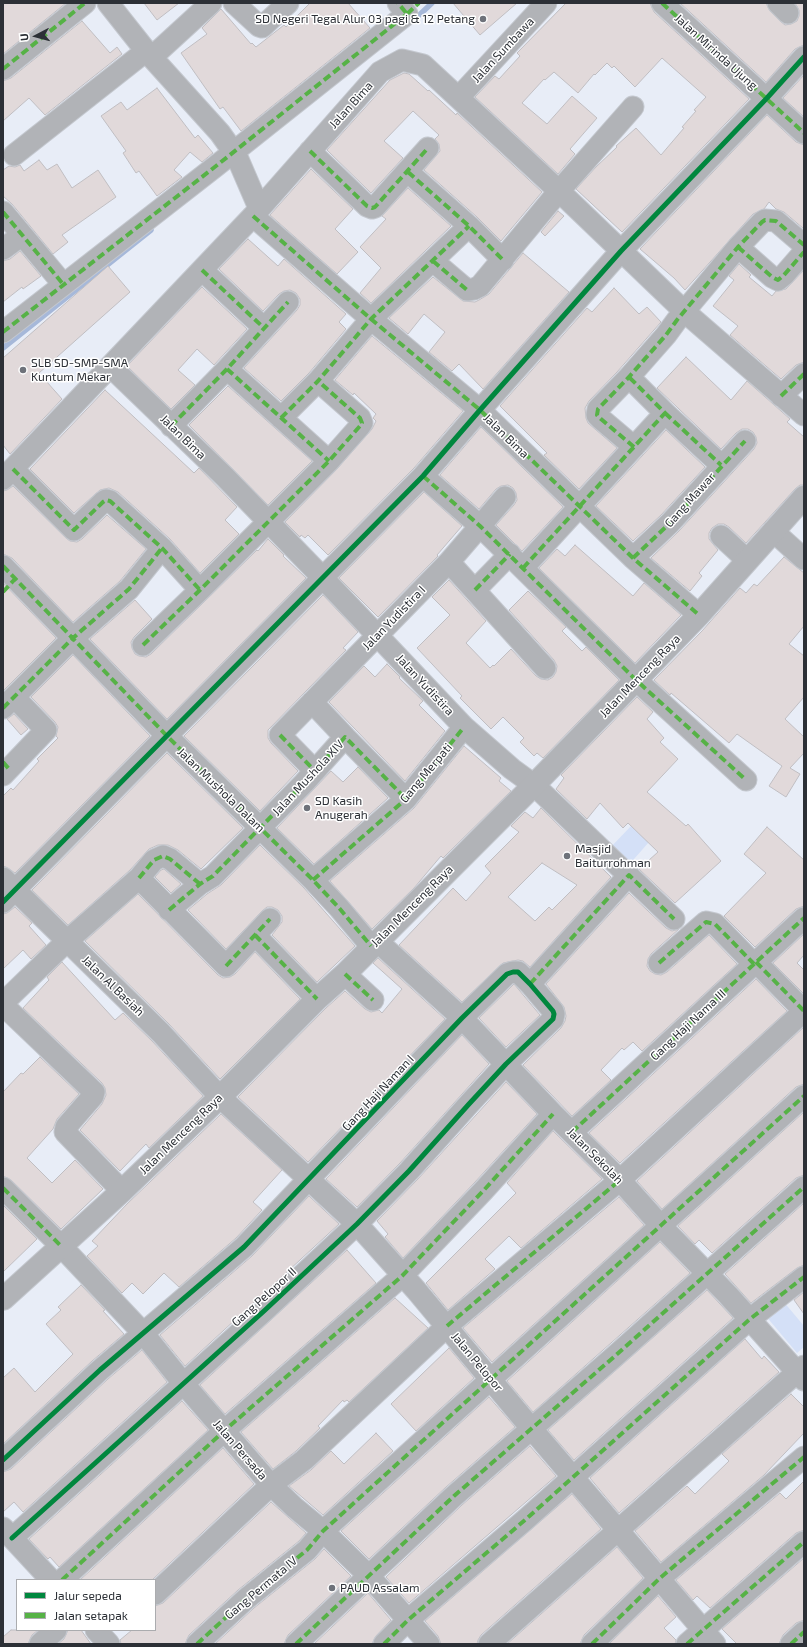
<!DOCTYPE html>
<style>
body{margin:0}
#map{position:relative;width:807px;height:1647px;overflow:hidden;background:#e8edf7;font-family:"Exo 2",sans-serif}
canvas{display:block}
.frame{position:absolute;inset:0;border:4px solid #2c3036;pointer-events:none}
.legend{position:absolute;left:16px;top:1579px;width:140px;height:52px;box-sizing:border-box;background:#fff;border:1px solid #abacaf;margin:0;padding:5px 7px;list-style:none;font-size:12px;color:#2c3036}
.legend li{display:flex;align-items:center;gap:8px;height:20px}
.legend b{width:20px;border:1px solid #abacaf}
.north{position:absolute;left:16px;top:16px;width:40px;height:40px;-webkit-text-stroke:3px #fff;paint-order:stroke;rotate:264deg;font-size:11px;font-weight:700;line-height:16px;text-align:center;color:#2c3036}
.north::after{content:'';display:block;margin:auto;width:14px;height:18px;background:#2c3036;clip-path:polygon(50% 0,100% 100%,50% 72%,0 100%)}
</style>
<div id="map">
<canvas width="807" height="1647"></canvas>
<div class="frame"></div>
<ul class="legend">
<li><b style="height:5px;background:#00873e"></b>Jalur sepeda</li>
<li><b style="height:5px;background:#56b246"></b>Jalan setapak</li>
</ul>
<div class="north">U</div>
</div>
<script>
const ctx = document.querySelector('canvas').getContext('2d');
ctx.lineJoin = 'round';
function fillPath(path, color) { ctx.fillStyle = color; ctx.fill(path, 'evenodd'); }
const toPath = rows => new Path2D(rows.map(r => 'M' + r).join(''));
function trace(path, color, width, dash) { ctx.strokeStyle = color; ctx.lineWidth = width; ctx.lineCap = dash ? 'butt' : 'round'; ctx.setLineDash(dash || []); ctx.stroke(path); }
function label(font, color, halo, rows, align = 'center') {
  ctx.font = font + ' "Exo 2",sans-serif'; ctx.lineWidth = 3; ctx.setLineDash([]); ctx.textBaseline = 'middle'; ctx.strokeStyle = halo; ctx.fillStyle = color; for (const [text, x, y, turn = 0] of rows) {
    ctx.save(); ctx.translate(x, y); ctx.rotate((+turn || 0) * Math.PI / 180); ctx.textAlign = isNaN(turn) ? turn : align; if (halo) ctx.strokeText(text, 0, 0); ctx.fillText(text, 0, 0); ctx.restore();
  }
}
fillPath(toPath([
 [631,826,649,842,627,867,608,850],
 [783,1301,804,1326,804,1347,797,1353,765,1315]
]), '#d4e0f7');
trace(toPath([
 [413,21,432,3],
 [3,348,151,230]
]), '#a6b8d9', 5.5);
const building = toPath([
 [3,3,66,3,3,54,3,3],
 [144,3,179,3,157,20,144,3],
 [310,3,348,3,370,28,241,131,223,107,220,109,181,53,207,34,202,28,221,9,251,44,252,43,256,47,284,25,286,27,310,3],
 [453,3,517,3,480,35,453,3],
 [566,3,650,3,654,12,749,99,622,232,576,189,596,167,617,147,616,146,636,128,661,155,684,128,682,127,696,111,694,110,706,97,662,58,635,87,614,66,612,68,607,63,595,75,594,74,578,93,554,72,545,80,544,79,522,103,547,124,572,96,597,118,570,149,575,154,558,174,475,97,495,76,499,79,520,56,517,53,566,3],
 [680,3,766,3,770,11,780,21,785,25,791,24,797,21,799,16,799,10,795,3,804,3,804,45,795,49,766,82,680,3],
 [82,21,110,53,117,47,122,54,45,115,29,98,3,121,3,81,11,78,82,21],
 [404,73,409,74,428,91,429,90,456,115,457,113,542,192,501,241,477,217,424,170,440,151,439,144,435,139,439,135,413,111,384,141,403,158,371,193,327,150,390,80,404,73],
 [804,75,804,117,783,98,804,75],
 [157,88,195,138,198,135,213,153,202,162,190,152,174,170,182,177,157,196,139,171,136,173,123,153,126,151,101,116,121,102,127,110,157,88],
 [767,115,796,142,804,145,804,229,784,212,776,209,769,202,764,209,753,214,685,290,674,278,640,249,767,115],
 [39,160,47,170,57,164,72,188,98,170,116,197,62,235,68,242,53,254,12,204,3,196,3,170,9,166,15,167,20,165,24,171,39,160],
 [311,169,353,209,335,229,358,252,337,274,270,215,311,169],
 [408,188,451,226,371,303,360,293,381,268,360,247,386,219,382,216,408,188],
 [558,211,564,216,545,236,541,232,558,211],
 [248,239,278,266,284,259,346,314,339,322,346,329,309,373,281,401,244,368,297,310,300,305,300,299,296,293,290,290,284,291,279,294,263,311,219,269,248,239],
 [20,251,41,276,23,289,22,287,3,302,3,261,10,259,20,251],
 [523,253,569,292,483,389,459,364,452,371,429,352,445,332,424,314,408,334,389,318,433,277,463,301,475,302,479,300,489,294,523,253],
 [739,264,751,275,749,277,772,296,776,291,786,289,804,270,804,362,796,365,781,379,730,335,738,326,713,306,734,280,729,276,739,264],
 [108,266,130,292,39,373,62,399,10,454,3,445,3,358,108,266],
 [202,287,247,329,214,365,197,349,178,370,195,385,171,409,127,366,202,287],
 [614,288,639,314,647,307,661,322,617,372,589,401,585,408,586,418,588,423,617,448,579,489,544,455,547,453,500,406,587,308,592,312,614,288],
 [372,336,463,411,414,468,328,555,308,535,305,538,301,535,300,537,285,522,337,469,372,429,376,421,373,418,376,414,354,393,353,395,335,380,372,336],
 [686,357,731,400,747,381,790,419,787,422,804,437,804,485,800,485,795,489,746,543,729,527,724,524,718,524,712,528,709,533,709,539,718,550,699,573,702,576,690,591,651,558,679,531,754,449,757,443,756,437,753,432,748,429,742,429,736,433,721,449,657,388,686,357],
 [228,386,312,461,268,505,189,425,228,386],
 [105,390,194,473,199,468,237,507,225,520,239,534,200,573,170,539,118,492,109,488,100,490,74,513,30,469,105,390],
 [481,427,563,507,522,551,496,525,514,505,517,500,516,493,513,488,508,485,501,486,496,489,479,509,440,475,481,427],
 [666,430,705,467,661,515,633,541,596,506,666,430],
 [13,486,66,538,70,541,77,542,82,539,107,515,146,549,120,581,73,622,12,558,3,554,3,491,7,490,13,486],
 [424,492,462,526,437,555,438,556,378,617,339,578,424,492],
 [268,539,284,555,283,556,306,578,167,719,90,639,135,600,152,619,134,637,131,642,132,648,135,654,139,656,146,657,151,654,257,550,258,551,268,539],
 [575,545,633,596,644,583,681,615,635,663,539,568,557,549,565,556,575,545],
 [784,557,804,573,804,626,789,644,804,656,804,697,785,719,804,737,804,753,790,768,800,774,786,797,769,786,782,766,737,734,729,743,671,693,670,695,654,680,702,631,740,588,746,593,754,584,757,586,784,557],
 [449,580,486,621,466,643,490,668,493,665,494,666,511,649,536,676,541,679,548,680,553,677,556,672,557,666,554,660,509,610,528,591,566,627,562,631,582,651,586,647,619,680,543,758,537,753,534,756,520,742,524,738,503,717,491,729,460,698,462,696,417,648,450,615,432,597,449,580],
 [3,583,56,638,3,691,3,583],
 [323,595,358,632,343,648,346,650,268,730,268,738,271,743,298,771,260,811,184,736,323,595],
 [73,655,150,736,15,873,6,867,3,866,3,796,11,788,13,790,39,761,37,759,58,738,56,736,58,727,55,722,31,697,73,655],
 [387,664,400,677,399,678,423,701,419,705,445,731,405,781,329,702,364,666,375,677,387,664],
 [637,697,653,712,647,719,664,738,660,742,678,759,647,792,686,826,688,824,721,861,675,903,639,869,658,852,628,823,623,828,600,803,587,819,556,789,564,778,561,775,637,697],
 [14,714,28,729,21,735,7,719,14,714],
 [464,746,501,778,499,781,511,791,443,858,441,856,414,888,372,929,330,881,414,808,464,746],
 [167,753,243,828,201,869,178,850,168,845,158,845,149,849,130,870,68,925,32,890,167,753],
 [358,767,388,798,314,864,277,828,331,771,343,782,358,767],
 [541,808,611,877,530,967,523,961,518,960,503,963,462,1002,399,945,453,888,466,901,491,873,485,866,519,832,511,826,525,812,533,818,541,808],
 [542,863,577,885,552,910,549,907,535,921,508,897,542,863],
 [767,827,804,860,804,906,796,909,755,947,724,916,766,873,744,854,767,827],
 [260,845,304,888,355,946,317,982,272,935,282,922,282,916,278,910,272,907,267,907,262,911,226,949,188,910,207,894,221,885,260,845],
 [164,869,181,884,171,893,155,877,161,870,164,869],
 [629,893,666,928,672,931,679,929,651,954,648,959,647,966,650,971,655,974,661,975,667,972,709,935,737,964,642,1051,633,1042,624,1050,622,1048,601,1070,611,1080,572,1116,523,1065,561,1028,565,1021,566,1016,564,1007,546,984,629,893],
 [138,894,218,975,223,978,230,977,235,974,255,952,300,999,220,1079,169,1024,85,941,138,894],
 [15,907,32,923,29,926,46,945,31,959,23,950,3,969,3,914,7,913,15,907],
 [804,934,804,955,797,963,804,970,804,994,773,963,804,934],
 [378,958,445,1019,308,1162,238,1097,326,1008,345,991,365,1009,371,1012,379,1010,382,1013,402,989,373,963,378,958],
 [62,962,115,1020,123,1013,152,1041,203,1096,149,1148,146,1144,120,1171,80,1130,102,1104,106,1095,105,1088,102,1083,23,1008,46,983,49,980,47,977,62,962],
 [756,979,787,1011,620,1163,589,1133,756,979],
 [514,984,540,1015,506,1047,479,1018,514,984],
 [804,1027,804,1084,796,1087,662,1209,637,1181,804,1027],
 [462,1035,489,1064,400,1163,357,1207,326,1179,462,1035],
 [40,1057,79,1094,57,1119,53,1129,27,1158,52,1183,75,1160,103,1189,61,1229,11,1180,3,1176,3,1092,21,1073,23,1074,40,1057],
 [506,1082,537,1114,475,1182,403,1258,385,1237,388,1234,377,1221,418,1179,506,1082],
 [804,1112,804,1175,796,1178,712,1253,699,1240,695,1244,678,1226,804,1112],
 [221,1114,282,1170,253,1202,262,1210,236,1238,179,1287,164,1273,143,1294,132,1283,122,1293,87,1256,98,1246,92,1241,127,1204,221,1114],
 [553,1131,602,1179,521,1248,509,1236,485,1259,495,1269,448,1310,426,1283,516,1193,507,1183,553,1131],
 [309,1196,339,1224,185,1366,160,1335,252,1256,309,1196],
 [619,1197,644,1225,492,1362,463,1328,619,1197],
 [804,1203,804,1265,797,1268,751,1303,725,1274,804,1203],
 [3,1205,37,1239,3,1272,3,1205],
 [660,1242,690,1273,533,1412,507,1381,660,1242],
 [347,1250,376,1283,225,1414,200,1385,347,1250],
 [81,1285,105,1310,103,1311,124,1334,92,1361,3,1444,3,1378,14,1368,35,1392,73,1354,46,1324,61,1310,58,1307,81,1285],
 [707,1290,733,1318,574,1460,548,1430,707,1290],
 [804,1292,804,1314,794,1300,804,1292],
 [395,1298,428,1328,349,1402,347,1400,344,1402,343,1400,318,1426,320,1428,296,1451,273,1469,241,1432,395,1298],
 [745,1339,762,1359,764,1356,779,1372,619,1513,590,1478,745,1339],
 [449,1348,474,1378,416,1431,391,1404,449,1348],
 [142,1350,167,1382,23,1512,14,1502,3,1512,3,1472,11,1469,108,1379,142,1350],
 [791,1394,804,1407,804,1433,764,1475,661,1562,635,1531,687,1486,695,1494,729,1461,722,1454,791,1394],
 [489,1397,515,1427,446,1487,369,1559,341,1531,489,1397],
 [182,1401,208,1430,59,1567,50,1557,48,1559,29,1539,182,1401],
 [376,1433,393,1451,323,1515,289,1486,311,1470,331,1451,344,1464,376,1433],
 [530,1446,556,1476,409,1603,386,1577,462,1505,530,1446],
 [223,1448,254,1484,152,1580,80,1580,223,1448],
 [804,1481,804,1530,796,1533,710,1608,697,1596,693,1600,676,1580,780,1493,786,1499,804,1481],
 [572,1494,601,1529,481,1635,478,1640,477,1644,441,1644,438,1636,425,1621,572,1494],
 [271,1502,306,1533,299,1541,238,1590,189,1635,185,1644,121,1644,120,1640,132,1630,155,1630,155,1606,163,1603,271,1502],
 [617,1547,643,1578,584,1635,580,1644,507,1644,617,1547],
 [324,1549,351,1576,288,1635,284,1644,215,1644,254,1608,315,1559,324,1549],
 [804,1558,804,1620,796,1623,783,1635,779,1644,737,1644,722,1629,804,1558],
 [368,1593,391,1620,376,1636,372,1644,314,1644,368,1593],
 [658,1596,676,1617,664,1628,676,1640,675,1644,609,1644,658,1596],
 [11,1630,38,1630,32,1635,28,1644,3,1644,3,1637,11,1630],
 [68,1630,81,1630,91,1644,58,1644,64,1639,68,1630]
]);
fillPath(building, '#e1d9da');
trace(building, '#c0bec2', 1);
const minor = toPath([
 [108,3,146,51,220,133,237,157,259,208],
 [234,3,259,26,262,27,288,3],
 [662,3,804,133],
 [778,3,788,13],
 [152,57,211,3],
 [3,69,85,3],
 [459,97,546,3],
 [310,151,367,206,372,208,375,207,428,148],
 [14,155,146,51],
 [408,172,469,226,503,260],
 [3,212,63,284],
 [253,216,371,319,480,410,633,558,699,615],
 [738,247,772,277,778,280,784,275,804,252],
 [3,249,22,235],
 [433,261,467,290,474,289,480,286,559,191,633,107],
 [202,270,264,328],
 [3,332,216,166,407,14,398,3],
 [111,367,225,477,322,577,464,727,512,769,534,785,674,919],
 [227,369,329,461],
 [781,396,804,374],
 [665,413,721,465],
 [281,418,318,381,371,319,469,226],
 [171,426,227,369,288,302],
 [634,447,601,419,597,415,598,409,629,377,666,335,677,320,738,247,762,222,765,220,776,221,804,245],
 [13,469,74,530,103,502,106,500,110,501,162,548,200,590],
 [423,476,480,526,636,680,746,780],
 [3,479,253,216,380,72,402,60,423,65,559,191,685,312,804,415],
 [773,531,804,559],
 [721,536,747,560],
 [633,558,670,523,745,441],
 [449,562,545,668],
 [3,566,167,736,313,880,340,909,371,946],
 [523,568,665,413,629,377],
 [475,590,510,554],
 [143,645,200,590,329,461,360,426,362,423,360,418,318,381],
 [312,702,345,737],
 [3,708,73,638,129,589,162,548],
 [315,771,280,735,449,562,505,497],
 [3,775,46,730,14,697],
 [3,878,161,1033,220,1097,357,1224,416,1290,531,1428,715,1644],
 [139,878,154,860,163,856,170,859,200,884],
 [313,880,406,799,464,727],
 [3,902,423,476,480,410,621,251,767,98,804,57],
 [169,910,200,884,213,876,304,783,345,737,406,799],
 [255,935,317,999],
 [377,941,462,1018,553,1114,620,1180,661,1226,728,1295,804,1380],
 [756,962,804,1011],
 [659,963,706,922,715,924,754,964],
 [345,974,373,1000],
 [530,984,629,875],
 [3,1003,67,941,139,878,226,966,270,919],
 [3,1005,94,1092,93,1096,66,1127,65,1132,122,1191],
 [572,1132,804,918],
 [3,1188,61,1246,143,1333,183,1383,271,1485,294,1507,323,1531,369,1576,429,1644],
 [3,1460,100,1370,244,1247,462,1018,507,974,513,972,518,972,530,984,553,1011,554,1014,553,1019,506,1064,469,1104,409,1171,357,1224,264,1311,12,1538],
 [3,1528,51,1580],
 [62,1580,224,1431,402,1276,484,1190,553,1114],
 [155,1594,271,1485,304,1460,447,1326,620,1180,804,1011],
 [96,1630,109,1644],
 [40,1644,56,1630],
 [197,1644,246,1599,307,1550,323,1531,804,1096],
 [296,1644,454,1496,615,1356,804,1187],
 [384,1644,408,1620,525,1520,750,1319,804,1277],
 [489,1644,804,1366],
 [592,1644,660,1578,804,1457],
 [687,1644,804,1542],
 [791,1644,804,1632]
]);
const tertiary = toPath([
 [3,1299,122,1191,220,1097,317,999,345,974,534,785,699,615,804,497]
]);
trace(minor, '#c4c8cf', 23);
trace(tertiary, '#c4c8cf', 24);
trace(minor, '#b1b3b7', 21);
trace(tertiary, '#b1b3b7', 22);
trace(toPath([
 [662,3,804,133],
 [407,14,419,3],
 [3,69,85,3],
 [310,151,367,206,372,208,375,207,428,148],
 [408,172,469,226,503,260],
 [3,212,63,284],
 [253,216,371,319,480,410,633,558,699,615],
 [738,247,772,277,778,280,784,275,804,252],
 [433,261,467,290],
 [202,270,264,328],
 [3,332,216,166,407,14,398,3],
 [227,369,329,461],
 [781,396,804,374],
 [665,413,721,465],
 [281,418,318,381,371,319,469,226],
 [171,426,227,369,288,302],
 [634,447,601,419,597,415,598,409,629,377,666,335,677,320,738,247,762,222,765,220,776,221,804,245],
 [13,469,74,530,103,502,106,500,110,501,162,548,200,590],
 [423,476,480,526,636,680,746,780],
 [633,558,670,523,745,441],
 [3,566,167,736,313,880,340,909,371,946],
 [523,568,665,413,629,377],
 [475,590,510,554],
 [3,592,15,579],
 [143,645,200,590,329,461,360,426,362,423,360,418,318,381],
 [3,708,73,638,129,589,162,548],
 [280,735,315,771],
 [3,762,9,769],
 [139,878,154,860,163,856,170,859,200,884],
 [313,880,406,799,464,727],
 [169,910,200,884,213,876,304,783,345,737,406,799],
 [255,935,317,999],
 [756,962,804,1011],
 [659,963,706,922,715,924,754,964],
 [226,966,270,919],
 [345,974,373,1000],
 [530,984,629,875,674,919],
 [572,1132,804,918],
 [3,1188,61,1246],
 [447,1326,620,1180],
 [62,1580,224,1431,402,1276,484,1190,553,1114],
 [197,1644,246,1599,307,1550,323,1531,804,1096],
 [296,1644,454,1496,615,1356,804,1187],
 [384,1644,408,1620,525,1520,750,1319,804,1277],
 [592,1644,660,1578,804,1457],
 [687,1644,804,1542],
 [791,1644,804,1632]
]), '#56b246', 4, [8, 4]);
trace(toPath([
 [3,902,423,476,480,410,621,251,767,98,804,57],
 [3,1460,100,1370,244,1247,462,1018,507,974,513,972,518,972,530,984,553,1011,554,1014,553,1019,506,1064,469,1104,409,1171,357,1224,264,1311,12,1538]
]), '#00873e', 5);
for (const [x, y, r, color] of [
 [483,19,4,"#6e727a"],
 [23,370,4,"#6e727a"],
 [307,808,4,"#6e727a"],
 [567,856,4,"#6e727a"],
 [332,1588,4,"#6e727a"]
]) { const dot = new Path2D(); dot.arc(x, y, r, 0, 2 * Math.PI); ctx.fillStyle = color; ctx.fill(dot); trace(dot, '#fff', 1.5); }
label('12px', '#2c3036', '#fff', [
 ["SD Negeri Tegal Alur 03 pagi & 12 Petang",475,19,"right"],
 ["SLB SD-SMP-SMA",31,363],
 ["Kuntum Mekar",31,377],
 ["SD Kasih",315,801],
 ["Anugerah",315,815],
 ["Masjid",575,849],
 ["Baiturrohman",575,863],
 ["PAUD Assalam",340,1588]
], 'left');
label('12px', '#2c3036', '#fff', [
 ["Jalan Sumbawa",503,50,-47],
 ["Jalan Mirinda Ujung",716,52,42],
 ["Jalan Bima",351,105,-48],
 ["Jalan Bima",506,436,44],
 ["Jalan Bima",183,437,44],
 ["Gang Mawar",690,500,-48],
 ["Jalan Yudistira I",394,618,-46],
 ["Jalan Menceng Raya",640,676,-46],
 ["Jalan Yudistira",425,685,47],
 ["Gang Merpati",426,773,-50],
 ["Jalan Mushola XIV",308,778,-47],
 ["Jalan Mushola Dalam",221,790,44],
 ["Jalan Menceng Raya",412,906,-45],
 ["Jalan Al Basiah",113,986,44],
 ["Gang Haji Nama III",688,1025,-43],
 ["Gang Haji Naman I",378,1093,-47],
 ["Jalan Menceng Raya",181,1134,-44],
 ["Jalan Sekolah",595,1156,45],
 ["Gang Pelopor II",264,1297,-42],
 ["Jalan Pelopor",477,1362,50],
 ["Jalan Persada",240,1450,49],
 ["Gang Permata IV",261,1588,-40]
]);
</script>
